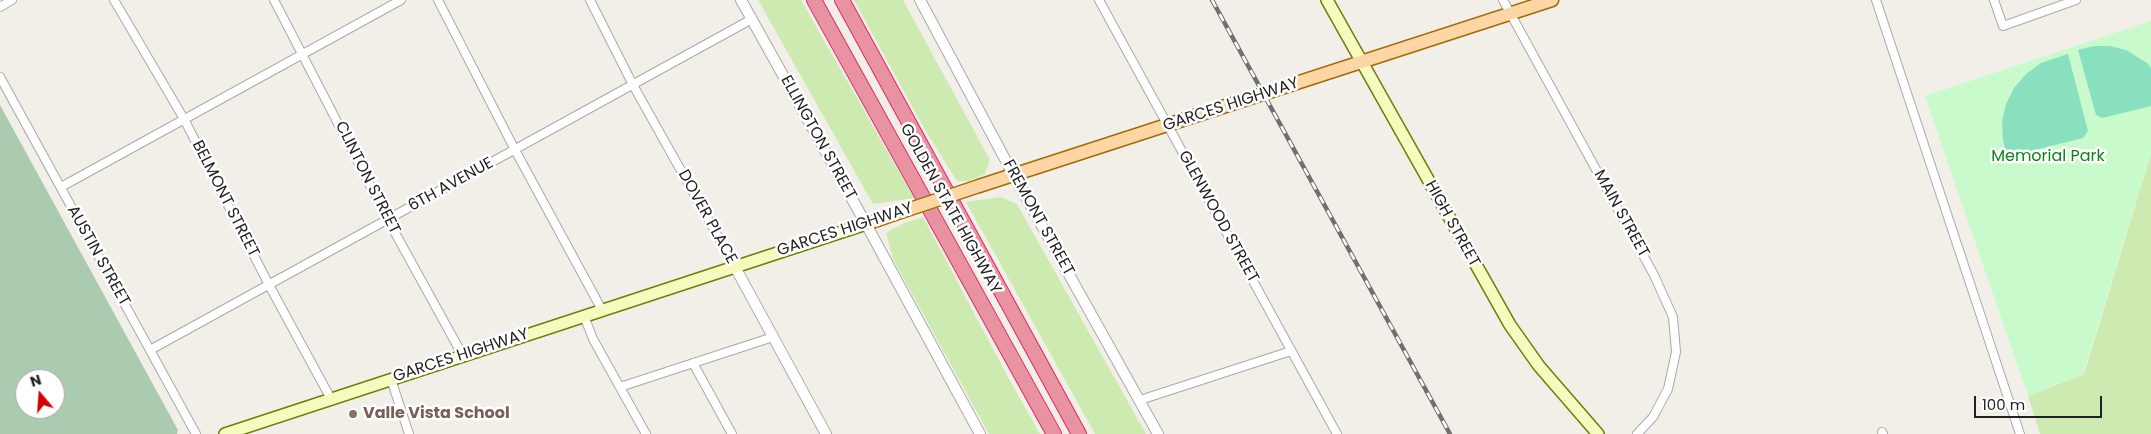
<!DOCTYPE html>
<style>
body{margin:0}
#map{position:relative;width:2151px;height:434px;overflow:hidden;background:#f2efe9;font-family:Poppins,sans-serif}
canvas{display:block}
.north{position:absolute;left:15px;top:369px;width:50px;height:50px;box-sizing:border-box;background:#fff;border:1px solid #a7a7a7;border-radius:50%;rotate:342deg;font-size:14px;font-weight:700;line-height:20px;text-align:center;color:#222}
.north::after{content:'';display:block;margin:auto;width:18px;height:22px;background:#d40000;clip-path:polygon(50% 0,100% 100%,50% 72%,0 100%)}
.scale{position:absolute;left:1974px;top:396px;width:128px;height:22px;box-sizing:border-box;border:2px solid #222;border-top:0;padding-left:6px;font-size:15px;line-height:18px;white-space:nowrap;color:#222;-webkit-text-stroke:4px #fff;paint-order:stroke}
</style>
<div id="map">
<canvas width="2151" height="434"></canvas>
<div class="north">N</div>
<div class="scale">100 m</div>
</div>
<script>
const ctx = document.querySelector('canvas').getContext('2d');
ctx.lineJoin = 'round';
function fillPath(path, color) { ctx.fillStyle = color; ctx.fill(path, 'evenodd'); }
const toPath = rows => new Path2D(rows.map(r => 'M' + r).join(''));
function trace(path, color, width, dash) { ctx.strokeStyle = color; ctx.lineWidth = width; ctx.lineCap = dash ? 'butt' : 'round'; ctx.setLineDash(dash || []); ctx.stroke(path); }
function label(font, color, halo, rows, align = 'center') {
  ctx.font = font + ' Poppins,sans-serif'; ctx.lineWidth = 5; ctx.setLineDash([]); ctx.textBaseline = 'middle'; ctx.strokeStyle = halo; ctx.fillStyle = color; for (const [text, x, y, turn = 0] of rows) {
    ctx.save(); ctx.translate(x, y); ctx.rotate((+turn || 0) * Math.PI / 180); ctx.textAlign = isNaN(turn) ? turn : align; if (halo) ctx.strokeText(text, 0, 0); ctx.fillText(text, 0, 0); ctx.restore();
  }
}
fillPath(toPath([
 [758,0,801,0,914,198,873,204],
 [854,0,903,0,990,160,985,174,969,181,957,181,925,130],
 [2151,154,2151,434,2040,434,2028,396,2084,374],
 [1001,197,1017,204,1146,434,1095,434,966,202],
 [923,217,1007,375,1040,434,989,434,893,259,886,233,904,223]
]), '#cdebb0');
fillPath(toPath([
 [0,105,178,430,177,434,0,434],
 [25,379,55,379,55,409,25,409]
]), '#aacbaf');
fillPath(toPath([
 [2151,21,2151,154,2083,374,2028,396,1925,96]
]), '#c8facc');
fillPath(toPath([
 [2094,46,2110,46,2126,50,2147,63,2151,68,2151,106,2102,118,2096,115,2078,50],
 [2068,54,2088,131,2083,138,2007,157,2003,140,2002,122,2006,104,2014,88,2026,74,2041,63]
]), '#88e0be');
const minor = toPath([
 [114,0,184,119,269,285,331,399],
 [274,0,388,220,463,356],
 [438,0,515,150,602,310],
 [590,0,633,85,735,267],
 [1099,0,1337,434],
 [1503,0,1654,275,1673,317,1676,352,1668,389,1653,417,1637,434],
 [1876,0,2020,434],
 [1994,0,2003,26,2076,0],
 [0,7,12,0],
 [0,77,196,434],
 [61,187,401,0],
 [584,316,593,339,646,434],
 [150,350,752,19],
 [693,363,732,434],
 [391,379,409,434],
 [620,387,773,337],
 [1140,400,1291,351],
 [1882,432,1883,434]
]);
const tertiary = toPath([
 [741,0,866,224,980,434],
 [920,0,1013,174,1158,434],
 [735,267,826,434]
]);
const secondary = toPath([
 [1327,0,1510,325,1539,366,1598,434],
 [225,434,866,224]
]);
const primary = toPath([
 [979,186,1552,0],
 [866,224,901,212]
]);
const motorway = toPath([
 [814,0,1054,434],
 [842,0,1079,434]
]);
trace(minor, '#a9a9a9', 10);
trace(tertiary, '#a9a9a9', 12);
trace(secondary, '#707d05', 14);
trace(primary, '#a06b00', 15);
trace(motorway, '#dc2a67', 16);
trace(minor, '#fff', 8);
trace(tertiary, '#fff', 10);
trace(secondary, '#f7fabf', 11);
trace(primary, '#fcd6a4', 12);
trace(motorway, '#e892a2', 14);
const rail = toPath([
 [1212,0,1450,434]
]);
trace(rail, '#707070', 4.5);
trace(rail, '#fff', 2.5, [8]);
const primaryBridge = toPath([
 [901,212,979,186]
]);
trace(primaryBridge, '#a06b00', 15, []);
trace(primaryBridge, '#fcd6a4', 12);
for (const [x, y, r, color] of [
 [353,414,5,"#8d6e63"]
]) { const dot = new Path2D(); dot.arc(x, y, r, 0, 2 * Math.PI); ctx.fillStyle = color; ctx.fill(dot); trace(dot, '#fff', 2); }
label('16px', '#222', '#fff', [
 ["GARCES HIGHWAY",1231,105,-18],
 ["ELLINGTON STREET",818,138,61],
 ["CLINTON STREET",367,178,63],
 ["6TH AVENUE",451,185,-29],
 ["BELMONT STREET",225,199,63],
 ["GOLDEN STATE HIGHWAY",950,209,61],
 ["MAIN STREET",1621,214,61],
 ["DOVER PLACE",707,217,61],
 ["GLENWOOD STREET",1218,217,61],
 ["FREMONT STREET",1038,218,61],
 ["HIGH STREET",1452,224,61],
 ["GARCES HIGHWAY",845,230,-18],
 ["AUSTIN STREET",98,256,61],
 ["GARCES HIGHWAY",461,356,-18]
]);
label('16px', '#0c8416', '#fff', [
 ["Memorial Park",2048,157]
]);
label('bold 16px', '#785e54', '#fff', [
 ["Valle Vista School",363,414]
], 'left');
</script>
